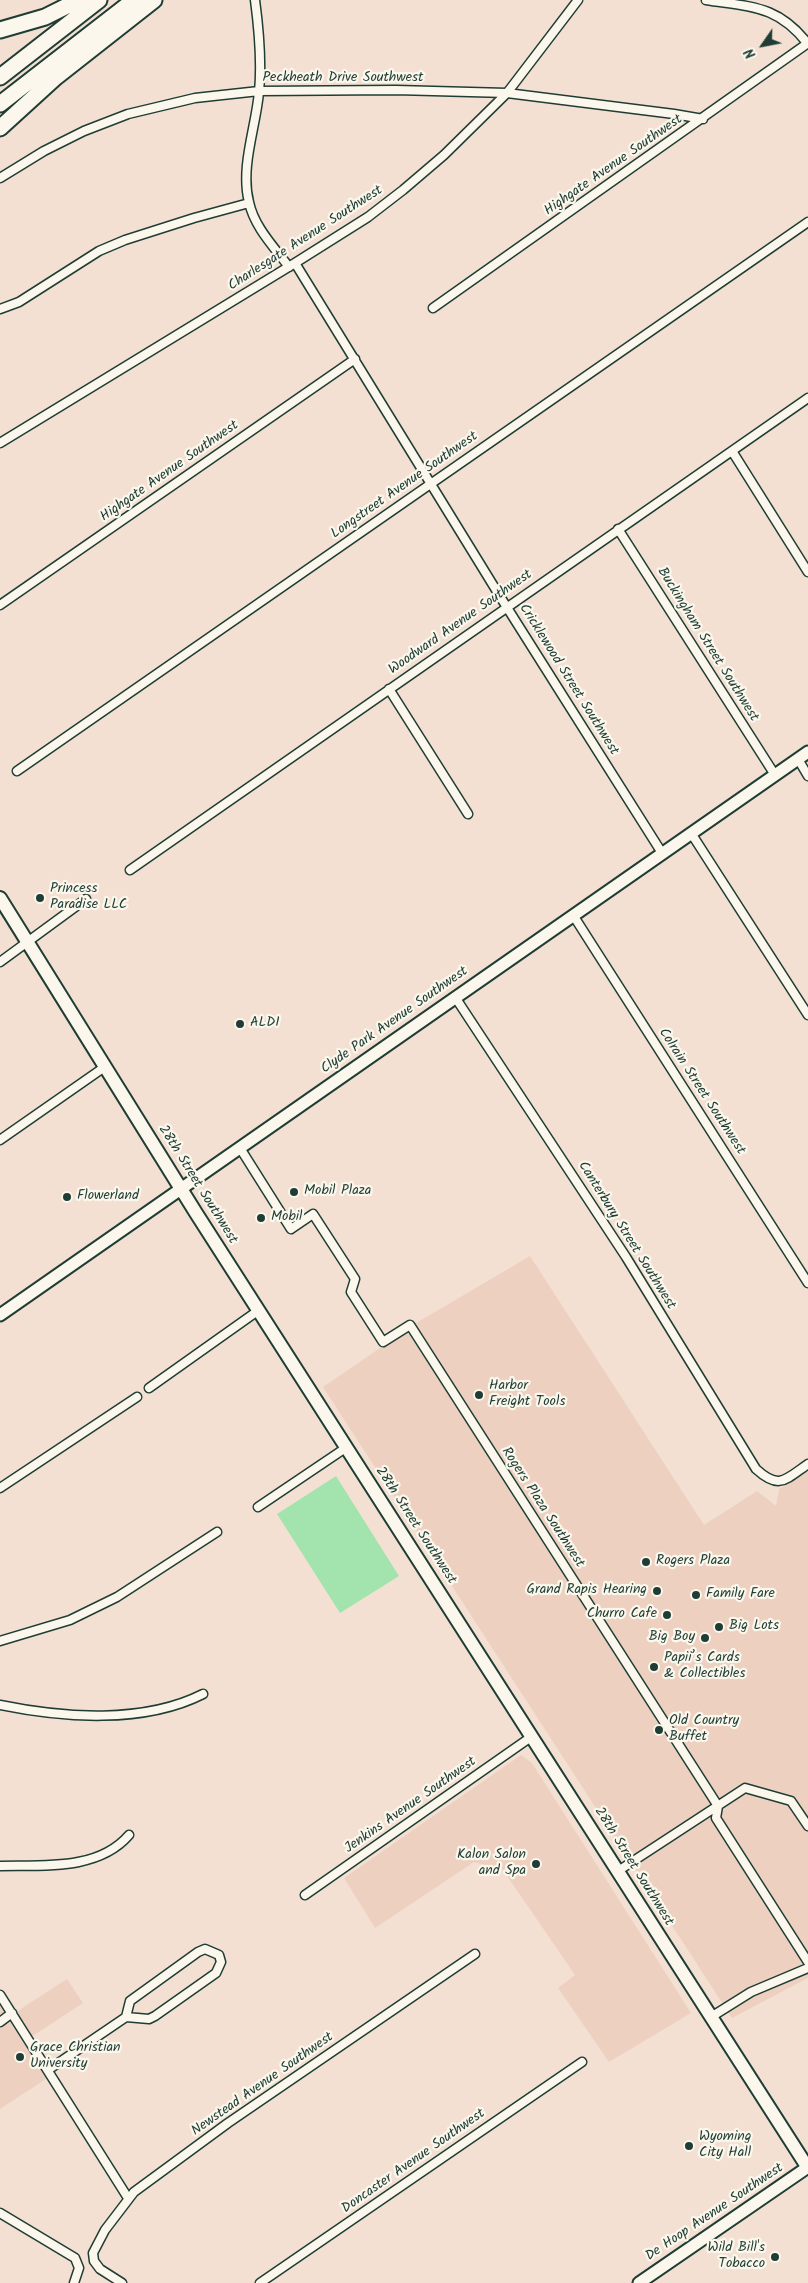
<!DOCTYPE html>
<html>
<head>
<meta charset="utf-8">
<style>
  body { margin:0 }
  #map { position:relative; width:808px; height:2283px; overflow:hidden; background:#f3e0d2; font-family:Kalam,sans-serif }
  canvas { display:block }
  .north { position:absolute; left:738px; top:20px; width:50px; height:50px; -webkit-text-stroke:4px #fbf7ec; paint-order:stroke; rotate:237deg; font-size:14px; font-weight:700; line-height:20px; text-align:center; color:#1f3d34 }
  .north::after { content:''; display:block; margin:auto; width:18px; height:22px; background:#1f3d34; clip-path:polygon(50% 0,100% 100%,50% 72%,0 100%) }
</style>
</head>
<body>
<div id="map">
<canvas width="808" height="2283"></canvas>
<div class="north">N</div>
</div>
<script>
const ctx = document.querySelector('canvas').getContext('2d');
ctx.lineJoin = 'round';
function fill(path, color) { ctx.fillStyle = color; ctx.fill(path, 'evenodd'); }
function stroke(path, color, width, dash) { ctx.strokeStyle = color; ctx.lineWidth = width; ctx.lineCap = dash ? 'butt' : 'round'; ctx.setLineDash(dash || []); ctx.stroke(path); }
function label(font, color, halo, rows, align = 'center') {
  ctx.font = font + ' Kalam,sans-serif'; ctx.lineWidth = 4.5; ctx.setLineDash([]); ctx.textBaseline = 'middle'; ctx.strokeStyle = halo; ctx.fillStyle = color; for (const [text, x, y, turn = 0] of rows) {
    ctx.save(); ctx.translate(x, y); ctx.rotate((+turn || 0) * Math.PI / 180); ctx.textAlign = isNaN(turn) ? turn : align; if (halo) ctx.strokeText(text, 0, 0); ctx.fillText(text, 0, 0); ctx.restore();
  }
}
const built = new Path2D(`
  M530,1256L704,1525L757,1491L776,1506L779,1489L808,1470V1978L732,2018L323,1387L418,1322Z
  M521,1755L532,1763L691,2013L609,2062L558,1988L575,1975L503,1870L474,1862L375,1928L344,1878Z
  M67,1979L83,2003L28,2039L52,2075L0,2109V1995L13,2014Z`);
const green = new Path2D(`
  M336,1476L399,1576L340,1613L277,1514Z`);
const street = new Path2D(`
  M255,0C259,30 262,62 259,92C256,127 240,167 249,202C254,227 275,248 289,267
  M706,0C751,7 778,5 808,44
  M0,178L44,151L84,131L128,114L195,98L259,91L396,90L507,93L674,114L703,119
  M295,263L501,598L662,853
  M433,308L808,43
  M0,309L19,302L99,251L125,240L194,218L249,203
  M0,443L295,263L368,217L403,190L444,155L507,93L578,0
  M732,451L808,572
  M618,529L775,775
  M0,605L355,359
  M389,689L468,814
  M798,759L808,776
  M17,771L808,222
  M691,833L808,1015
  M130,870L808,398
  M573,915L808,1283
  M0,962L86,899
  M455,997L626,1257L756,1469C779,1490 785,1480 808,1464
  M0,1140L106,1066
  M240,1148L291,1229L313,1214L355,1279L351,1292L383,1342L410,1325L718,1806L716,1818L808,1962
  M149,1388L259,1310
  M0,1488L137,1397
  M258,1507L347,1447
  M0,1641L70,1620L117,1597L217,1532
  M0,1705C63,1718 144,1724 203,1694
  M0,1866C42,1865 98,1871 129,1835
  M618,1871L745,1788L791,1801L808,1826
  M305,1895L531,1737
  M0,1995L128,2198
  M711,2017L751,1992L808,1968
  M0,2022L12,2013
  M48,2070L126,2017L149,2019L155,2016L216,1973L221,1962L219,1955L205,1949L198,1952L130,2001L126,2017
  M0,2213L75,2258L79,2268L74,2283
  M122,2283L100,2269L94,2261L93,2253L105,2230L134,2192L228,2123L475,1954
  M260,2283L582,2062`);
const secondary = new Path2D(`
  M0,1315L808,752
  M639,2283L808,2167`);
const primary = new Path2D(`
  M0,898L196,1213L808,2168`);
const highway = new Path2D(`
  M0,30L45,17L79,0
  M0,77L99,0
  M0,104L134,0
  M0,128L56,77L154,0`);
const markers = [
  [40,898,5,"#1f3d34"],
  [240,1024,5,"#1f3d34"],
  [294,1192,5,"#1f3d34"],
  [67,1197,5,"#1f3d34"],
  [261,1218,5,"#1f3d34"],
  [479,1395,5,"#1f3d34"],
  [646,1562,5,"#1f3d34"],
  [657,1591,5,"#1f3d34"],
  [696,1595,5,"#1f3d34"],
  [667,1615,5,"#1f3d34"],
  [719,1627,5,"#1f3d34"],
  [705,1638,5,"#1f3d34"],
  [654,1667,5,"#1f3d34"],
  [659,1730,5,"#1f3d34"],
  [536,1864,5,"#1f3d34"],
  [20,2057,5,"#1f3d34"],
  [689,2146,5,"#1f3d34"],
  [775,2257,5,"#1f3d34"]
];
const streetNames = [
  ["Peckheath Drive Southwest",343,79],
  ["Highgate Avenue Southwest",614,166,-35],
  ["Charlesgate Avenue Southwest",306,239,-33],
  ["Highgate Avenue Southwest",170,472,-35],
  ["Longstreet Avenue Southwest",405,486,-35],
  ["Woodward Avenue Southwest",461,623,-35],
  ["Buckingham Street Southwest",707,645,58],
  ["Cricklewood Street Southwest",568,680,58],
  ["Clyde Park Avenue Southwest",395,1021,-35],
  ["Colrain Street Southwest",701,1092,57],
  ["28th Street Southwest",197,1185,58],
  ["Canterbury Street Southwest",626,1236,58],
  ["Rogers Plaza Southwest",542,1508,57],
  ["28th Street Southwest",415,1526,57],
  ["Jenkins Avenue Southwest",411,1806,-35],
  ["28th Street Southwest",633,1867,58],
  ["Newstead Avenue Southwest",263,2085,-35],
  ["Doncaster Avenue Southwest",414,2162,-35],
  ["De Hoop Avenue Southwest",715,2213,-34]
];
const poiNames = [
  ["Princess",50,890],
  ["Paradise LLC",50,906],
  ["ALDI",250,1024],
  ["Mobil Plaza",304,1192],
  ["Flowerland",77,1197],
  ["Mobil",271,1218],
  ["Harbor",489,1387],
  ["Freight Tools",489,1403],
  ["Rogers Plaza",656,1562],
  ["Grand Rapis Hearing",647,1591,"right"],
  ["Family Fare",706,1595],
  ["Churro Cafe",657,1615,"right"],
  ["Big Lots",729,1627],
  ["Big Boy",695,1638,"right"],
  ["Papii’s Cards",664,1659],
  ["& Collectibles",664,1675],
  ["Old Country",669,1722],
  ["Buffet",669,1738],
  ["Kalon Salon",526,1856,"right"],
  ["and Spa",526,1872,"right"],
  ["Grace Christian",30,2049],
  ["University",30,2065],
  ["Wyoming",699,2138],
  ["City Hall",699,2154],
  ["Wild Bill's",765,2249,"right"],
  ["Tobacco",765,2265,"right"]
];
fill(built, '#edd0c0');
fill(green, '#a3e4ae');
stroke(street, '#1f3d34', 11);
stroke(secondary, '#1f3d34', 15);
stroke(primary, '#1f3d34', 16);
stroke(highway, '#1f3d34', 19);
stroke(street, '#fbf7ec', 8);
stroke(secondary, '#fbf7ec', 11);
stroke(primary, '#fbf7ec', 12);
stroke(highway, '#fbf7ec', 15);
for (const [x, y, r, color] of markers) { const dot = new Path2D(); dot.arc(x, y, r, 0, 2 * Math.PI); ctx.fillStyle = color; ctx.fill(dot); stroke(dot, '#fbf7ec', 2); }
label('14px', '#1f3d34', '#fbf7ec', streetNames);
label('14px', '#1f3d34', '#fbf7ec', poiNames, 'left');
</script>
</body>
</html>
